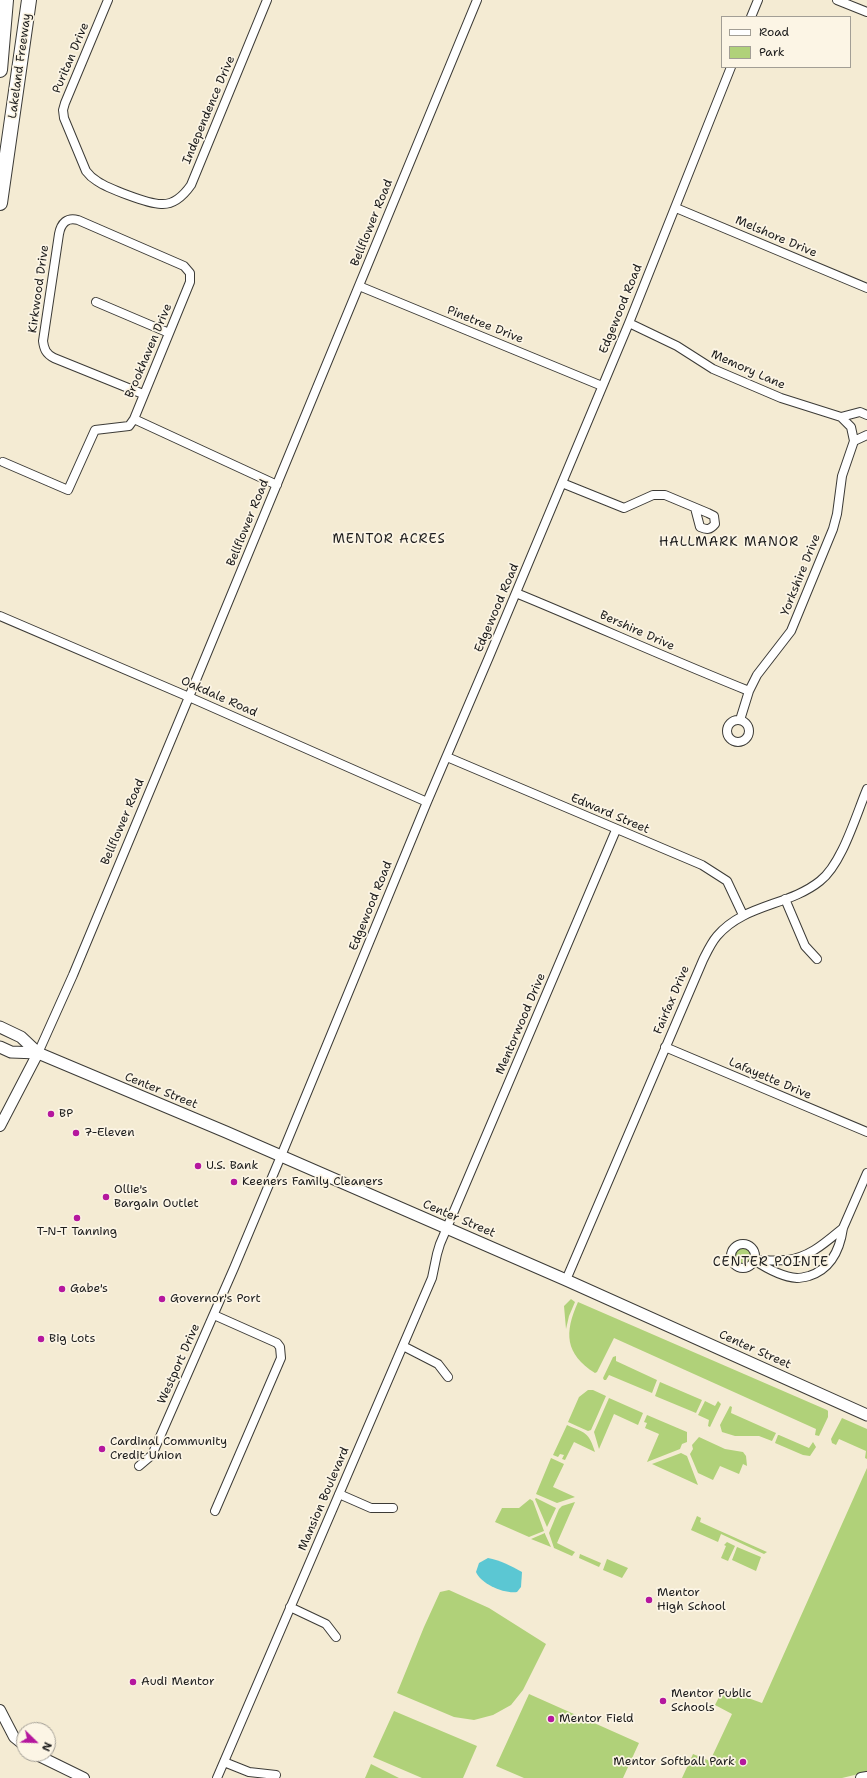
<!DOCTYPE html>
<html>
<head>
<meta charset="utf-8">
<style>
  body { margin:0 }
  #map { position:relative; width:867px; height:1778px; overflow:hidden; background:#f4ebd3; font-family:"Shantell Sans",sans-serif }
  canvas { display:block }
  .legend { position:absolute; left:721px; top:16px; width:130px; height:52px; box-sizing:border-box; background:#fcf5e5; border:1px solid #a29e95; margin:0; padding:5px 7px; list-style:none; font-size:12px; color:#1c1c1c }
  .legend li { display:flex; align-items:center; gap:8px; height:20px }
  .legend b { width:20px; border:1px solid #a29e95 }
  .north { position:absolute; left:16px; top:1722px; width:40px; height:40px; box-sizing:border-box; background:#fcf5e5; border:1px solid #a29e95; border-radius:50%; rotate:113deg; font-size:11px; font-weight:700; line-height:16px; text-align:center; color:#1c1c1c }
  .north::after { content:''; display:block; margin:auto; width:14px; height:18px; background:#b5179e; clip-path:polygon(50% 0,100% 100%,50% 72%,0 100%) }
</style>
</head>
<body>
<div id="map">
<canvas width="867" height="1778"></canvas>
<ul class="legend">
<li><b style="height:5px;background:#fff"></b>Road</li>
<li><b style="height:11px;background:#b0d179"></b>Park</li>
</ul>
<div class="north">N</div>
</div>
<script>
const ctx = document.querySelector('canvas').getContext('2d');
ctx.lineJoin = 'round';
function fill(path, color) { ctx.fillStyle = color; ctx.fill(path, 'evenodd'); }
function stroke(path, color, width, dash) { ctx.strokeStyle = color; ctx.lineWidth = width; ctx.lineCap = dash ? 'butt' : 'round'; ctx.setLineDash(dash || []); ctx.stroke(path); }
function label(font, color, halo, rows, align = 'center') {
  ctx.font = font + ' "Shantell Sans",sans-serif'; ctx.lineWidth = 3.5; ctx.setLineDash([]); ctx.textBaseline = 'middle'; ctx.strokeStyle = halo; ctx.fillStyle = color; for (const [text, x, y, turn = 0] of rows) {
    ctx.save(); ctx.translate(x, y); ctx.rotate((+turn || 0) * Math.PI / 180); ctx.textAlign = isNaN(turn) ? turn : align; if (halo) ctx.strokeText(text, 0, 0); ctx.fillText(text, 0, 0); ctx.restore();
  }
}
const green = new Path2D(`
  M733 1256a10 10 0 1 1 20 0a10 10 0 1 1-20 0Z
  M571,1299L575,1302L569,1316L566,1329L564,1306Z
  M578,1302L827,1410L828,1411V1417L819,1436L815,1435L816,1429L614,1338L597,1372L595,1373C565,1354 564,1333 578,1302Z
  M616,1356V1361L657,1380L652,1393L609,1375L606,1380H604L603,1378L613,1357Z
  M660,1382L702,1400L696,1413L655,1396Z
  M588,1390H593L606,1396L591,1430L588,1431L568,1422L579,1397Z
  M609,1398L643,1413L638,1425L614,1414L599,1449L594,1432Z
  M705,1401L715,1406L718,1401L721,1404L710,1427L708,1426L709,1420L698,1415Z
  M730,1406L732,1407L731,1413L776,1433L772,1441L759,1436H735L722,1432L720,1425Z
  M647,1415L687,1432V1442L682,1444L680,1449L647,1462L659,1434L645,1428L647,1423L644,1422Z
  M842,1418L867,1429V1459L865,1458L866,1451L839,1439L836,1445L832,1443L831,1439Z
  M567,1425C585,1433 589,1432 595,1452L574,1442L565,1460L562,1459L564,1455L560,1454L558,1457L553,1455Z
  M778,1435H779L809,1448L813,1442L816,1447L810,1456L803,1455L775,1443Z
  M699,1437L725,1449L743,1452L746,1456L747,1466L743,1464L739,1474L720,1466L713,1480L698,1473L690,1454L693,1449L692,1445Z
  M681,1453L687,1456L698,1485L652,1464Z
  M551,1458L564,1464L553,1487L575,1497L557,1503L536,1494Z
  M867,1468V1772L842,1778H682L693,1754L710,1761L732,1714L715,1705L723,1689L762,1703Z
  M536,1498L556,1508L547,1527L535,1499Z
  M530,1499L533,1501L544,1531L529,1537L495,1522L502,1508H519Z
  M575,1502L557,1543L575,1552L572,1556L554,1548L549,1533L559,1509L562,1506Z
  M697,1516L701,1518L700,1522L767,1552L764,1554L721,1534L718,1542L691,1530Z
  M545,1533V1534L551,1547L531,1539Z
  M727,1542L735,1546L728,1561L721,1558L726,1546L724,1545Z
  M737,1547L761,1557L756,1571L732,1560Z
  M580,1554L601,1563L599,1567L579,1558Z
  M607,1559L628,1568L622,1578L603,1570Z
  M449,1590L489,1608L546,1644L523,1690L511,1705L493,1715L474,1720L454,1717L397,1693L424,1627L440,1592Z
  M529,1694L639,1743L623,1778H524L496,1766Z
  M394,1711L477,1746L463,1778H422L373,1757Z
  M371,1764L399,1778H365Z`);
const water = new Path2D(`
  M488,1558C500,1560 511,1566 522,1572L521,1587L517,1592C504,1594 481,1584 476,1572L479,1563Z`);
const minor = new Path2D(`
  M108,0L65,103L63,110L64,118L86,171C89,175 92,178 97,181C107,188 148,204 161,204C174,205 184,195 191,185L267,0
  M837,0L867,12
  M751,17L758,0
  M676,208L867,288
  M359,286L602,386
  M96,302L169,333
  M629,323L677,346L713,369L781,398L841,417L851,427L854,441L842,476L837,514L833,529L791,631L757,675L749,691L740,720
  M143,394L54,358C46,354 44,349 43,341L59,234C61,223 67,217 78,220L184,266L190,273V282L134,419L277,485
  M841,417L860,412L867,415
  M854,441L867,435
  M3,462L68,490L95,430L129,426L134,419
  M562,483L624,508L653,495H665L708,513L714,516L715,524C710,530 707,530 700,527L695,508
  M516,593C594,625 671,660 749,691
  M0,616L189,697L427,802
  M727 731a11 11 0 1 1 22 0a11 11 0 1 1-22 0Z
  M447,757L702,865L727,881L743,915
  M785,899L805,946L817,959
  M665,1047L867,1132
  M38,1053L73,975L189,697L477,0
  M731 1256a12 12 0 1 1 24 0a12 12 0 1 1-24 0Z
  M754,1260C766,1268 783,1277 797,1278C801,1278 805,1277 809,1276C831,1269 840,1249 843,1228L867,1173
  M754,1260C765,1260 776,1261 786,1260C809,1258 826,1242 843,1228
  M566,1280L703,960C707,952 711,943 717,936C744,904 789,906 820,881C842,864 856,815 867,789
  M214,1315L277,1343L280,1347L281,1358L215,1511
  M403,1346L438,1364L448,1377
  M139,1466L152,1455L234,1268L281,1156L427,802L489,657L629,323L731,67
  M339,1494L371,1508H393
  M290,1607L326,1624L336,1637
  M224,1762L249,1772L276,1775
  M217,1778L432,1278L437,1254L440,1244L616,830`);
const tertiary = new Path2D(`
  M0,1126L38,1053
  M0,1710L14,1737L24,1745
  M35,1754L84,1778
  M861,1778L867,1777`);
const secondary = new Path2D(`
  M0,1027L21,1037L38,1053
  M0,1047L11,1052L38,1053L226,1132L566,1280L867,1415`);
const motorway = new Path2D(`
  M0,70L6,0
  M0,203L29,0`);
const markers = [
  [51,1114,4,"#b5179e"],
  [76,1133,4,"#b5179e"],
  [198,1166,4,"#b5179e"],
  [234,1182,4,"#b5179e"],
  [106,1197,4,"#b5179e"],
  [77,1218,4,"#b5179e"],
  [62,1289,4,"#b5179e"],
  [162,1299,4,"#b5179e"],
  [41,1339,4,"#b5179e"],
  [102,1449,4,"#b5179e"],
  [649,1600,4,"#b5179e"],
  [133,1682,4,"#b5179e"],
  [663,1701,4,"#b5179e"],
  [551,1719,4,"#b5179e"],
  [743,1762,4,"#b5179e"]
];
const streetNames = [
  ["Puritan Drive",71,58,-67],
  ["Lakeland Freeway",20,66,-82],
  ["Independence Drive",209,110,-67],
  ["Bellflower Road",372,223,-68],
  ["Melshore Drive",776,237,23],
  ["Kirkwood Drive",39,289,-82],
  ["Edgewood Road",621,309,-68],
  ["Pinetree Drive",485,325,22],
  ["Brookhaven Drive",149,351,-67],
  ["Memory Lane",748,370,24],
  ["Bellflower Road",248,523,-68],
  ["Yorkshire Drive",801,575,-68],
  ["Edgewood Road",497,608,-67],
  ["Bershire Drive",637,631,24],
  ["Oakdale Road",219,697,24],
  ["Edward Street",610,814,23],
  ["Bellflower Road",123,822,-67],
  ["Edgewood Road",371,906,-68],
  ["Fairfax Drive",672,1000,-67],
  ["Mentorwood Drive",521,1024,-67],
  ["Lafayette Drive",770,1079,23],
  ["Center Street",161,1091,22],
  ["Center Street",459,1219,23],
  ["Center Street",755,1350,24],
  ["Westport Drive",179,1364,-66],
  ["Mansion Boulevard",324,1499,-67]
];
const poiNames = [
  ["BP",59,1114],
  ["7-Eleven",84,1133],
  ["U.S. Bank",206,1166],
  ["Keeners Family Cleaners",242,1182],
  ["Ollie's",114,1190],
  ["Bargain Outlet",114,1204],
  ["T-N-T Tanning",77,1232,"center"],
  ["Gabe's",70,1289],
  ["Governor's Port",170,1299],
  ["Big Lots",49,1339],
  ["Cardinal Community",110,1442],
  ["Credit Union",110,1456],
  ["Mentor",657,1593],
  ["High School",657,1607],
  ["Audi Mentor",141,1682],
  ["Mentor Public",671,1694],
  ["Schools",671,1708],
  ["Mentor Field",559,1719],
  ["Mentor Softball Park",735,1762,"right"]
];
const neighbourhoodNames = [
  ["MENTOR ACRES",389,540],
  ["HALLMARK MANOR",729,543],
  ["CENTER POINTE",771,1263]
];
fill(green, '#b0d179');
fill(water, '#5bc7d3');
stroke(minor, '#3c3b37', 10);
stroke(tertiary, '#3c3b37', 12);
stroke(secondary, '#3c3b37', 13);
stroke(motorway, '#3c3b37', 16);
stroke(minor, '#fff', 8);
stroke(tertiary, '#fff', 10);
stroke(secondary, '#fff', 11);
stroke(motorway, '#fff', 14);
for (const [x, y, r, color] of markers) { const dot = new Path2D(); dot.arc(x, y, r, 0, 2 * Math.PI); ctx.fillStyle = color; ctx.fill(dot); stroke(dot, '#fcf5e5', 1.5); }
label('12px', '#1c1c1c', '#fcf5e5', streetNames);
label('12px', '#1c1c1c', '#fcf5e5', poiNames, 'left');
ctx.letterSpacing = '1px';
label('13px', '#1c1c1c', '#fcf5e5', neighbourhoodNames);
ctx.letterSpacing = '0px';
</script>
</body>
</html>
